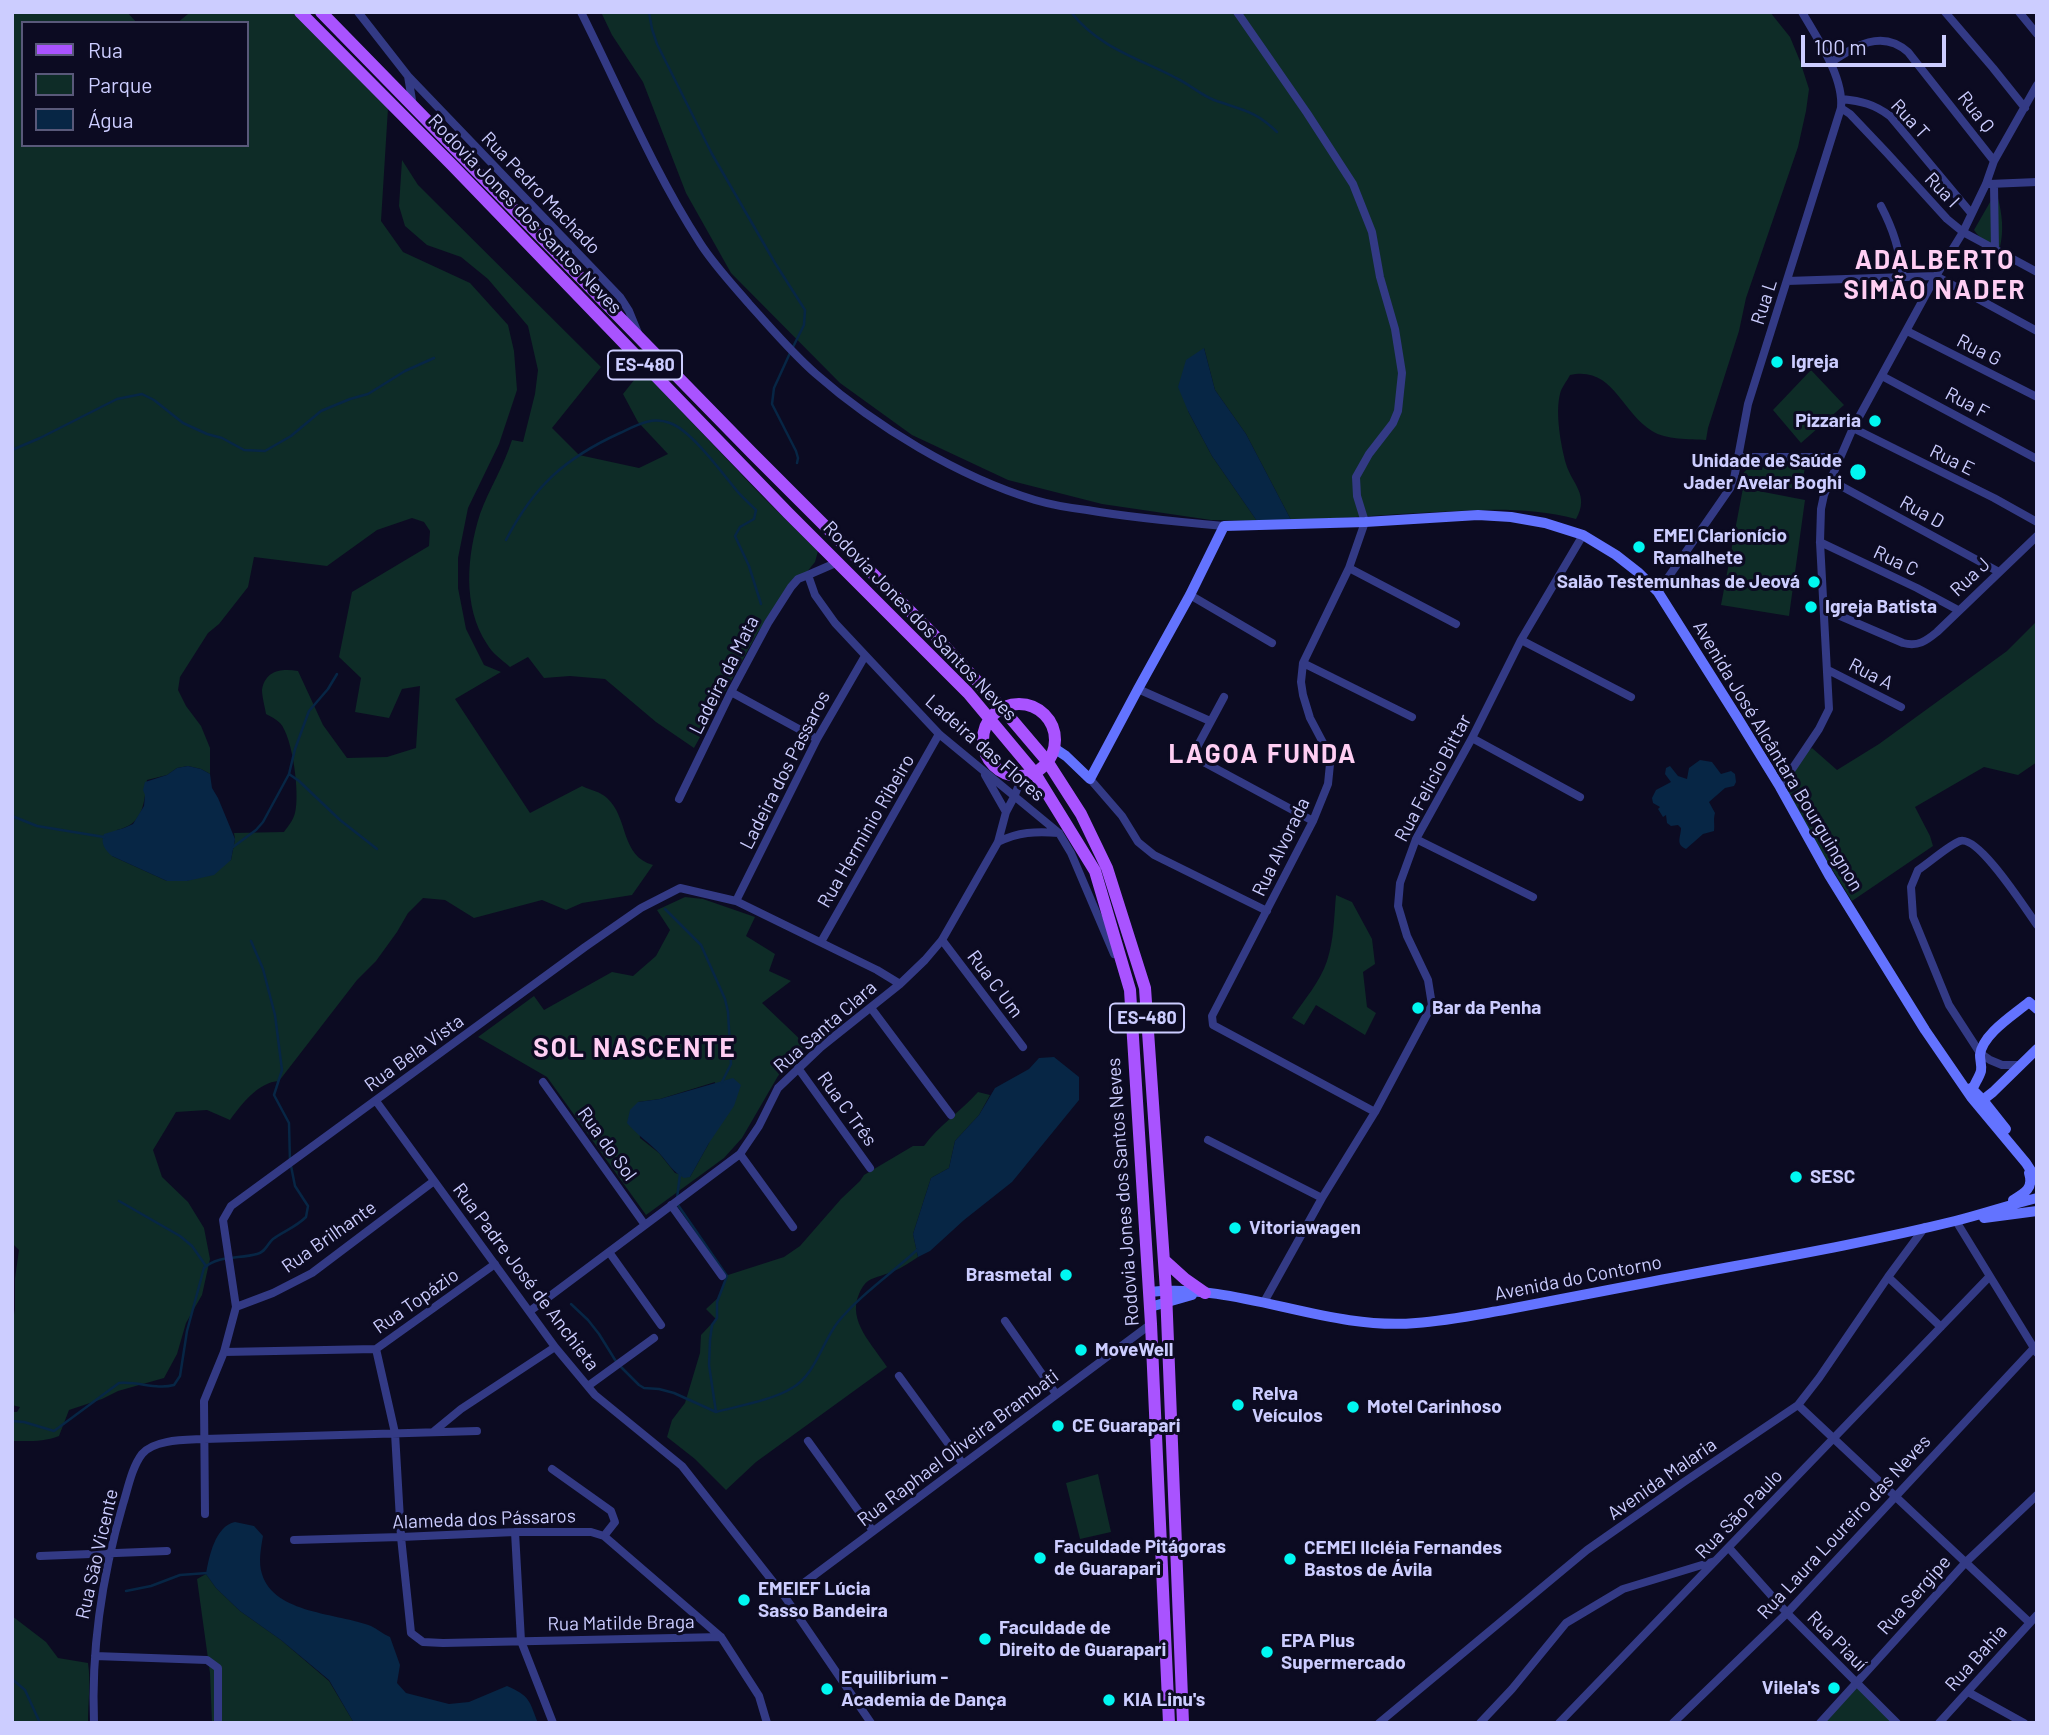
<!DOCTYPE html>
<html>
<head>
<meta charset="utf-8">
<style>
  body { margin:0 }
  #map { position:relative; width:2049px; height:1735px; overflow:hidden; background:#0c0b22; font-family:Barlow,sans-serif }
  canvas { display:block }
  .frame { position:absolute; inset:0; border:14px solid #cccdff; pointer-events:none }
  .legend { position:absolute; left:21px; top:21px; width:228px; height:126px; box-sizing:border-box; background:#0c0b22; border:2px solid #59597a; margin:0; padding:9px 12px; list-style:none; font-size:21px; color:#cccdff }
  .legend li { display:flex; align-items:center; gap:14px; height:35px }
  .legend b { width:35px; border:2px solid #59597a }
  .scale { position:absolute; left:1801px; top:35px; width:145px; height:32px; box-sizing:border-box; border:4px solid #cccdff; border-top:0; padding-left:9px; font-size:21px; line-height:24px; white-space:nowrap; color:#cccdff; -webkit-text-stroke:5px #0c0b22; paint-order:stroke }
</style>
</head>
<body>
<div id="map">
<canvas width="2049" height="1735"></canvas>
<div class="frame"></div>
<ul class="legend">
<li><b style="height:9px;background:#a953ff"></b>Rua</li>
<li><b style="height:19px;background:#0e2c27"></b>Parque</li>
<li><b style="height:19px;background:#072645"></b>Água</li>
</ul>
<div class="scale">100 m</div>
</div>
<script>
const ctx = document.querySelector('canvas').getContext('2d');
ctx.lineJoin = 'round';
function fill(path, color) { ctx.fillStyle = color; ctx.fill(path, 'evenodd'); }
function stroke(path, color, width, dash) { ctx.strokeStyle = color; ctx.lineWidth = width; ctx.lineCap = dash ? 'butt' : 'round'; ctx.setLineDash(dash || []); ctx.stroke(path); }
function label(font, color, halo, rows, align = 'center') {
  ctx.font = font + ' Barlow,sans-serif'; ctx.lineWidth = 6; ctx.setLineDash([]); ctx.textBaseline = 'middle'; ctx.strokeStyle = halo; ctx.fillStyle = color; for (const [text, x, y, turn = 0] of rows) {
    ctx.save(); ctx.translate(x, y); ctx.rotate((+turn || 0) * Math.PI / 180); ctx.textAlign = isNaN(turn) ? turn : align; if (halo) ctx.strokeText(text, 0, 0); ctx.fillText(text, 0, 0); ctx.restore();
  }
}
const green = new Path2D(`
  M12,12H127L137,23H23V145H247V23H177L188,14L186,12H293L388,108L381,221L403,252L470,283L508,325L514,351L517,390L499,444L468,508L458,558V588L466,629L484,665L501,672L455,699L530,813L582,786C590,790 601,792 607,798C629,818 620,856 653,865L632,895L582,903L566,910L542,900L474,918L445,900L423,898L408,913L397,932L376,961L357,980L279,1081C258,1082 241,1105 230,1120L207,1110L176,1112L153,1150L162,1177L188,1202L204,1228L210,1259L202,1295L186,1323L177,1354L164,1378L118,1391L102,1399L69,1410L59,1436C44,1442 29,1441 12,1441V1412H17L20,1407L12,1405V1326L15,1309V1278L19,1250L12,1243ZM412,518L424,522L430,531L429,546L352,592L339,657L361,678L355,712L389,718L402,689L420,686L416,748L387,757L347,758L323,725L298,671C282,668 265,670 262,690C262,697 265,707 266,714C270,716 276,719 280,723C293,737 300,795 295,813C293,821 288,826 284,832L234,833L235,839L231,860L187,881H167L112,856L117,830C144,824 144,803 147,780L167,775L177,768L188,766L201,769L210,774V748L201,726L186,706L178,690L180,677L208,633L219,624L248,587L254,557L327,566L377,530Z
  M601,12H1770L1790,37L1800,61L1809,89L1806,111L1798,147L1746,298L1739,331L1708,428L1706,440C1689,439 1666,440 1652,431C1620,411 1613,366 1570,375C1567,381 1561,388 1560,394C1555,413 1561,446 1566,464C1572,484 1590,495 1576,519C1531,507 1484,509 1437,512C1388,514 1340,519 1291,520L1246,434L1215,390L1204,348L1188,411L1212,456L1257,521L1211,520L1102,504L1008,480L912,435L840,383L731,273L686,193L643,82L612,35Z
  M402,160L418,185L601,367L552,428L579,455L639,468L668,454L638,422L623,394L642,370L762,496L818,551L815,562L758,632L694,748L656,722L605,679L570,676L544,678L528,657L510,667C502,660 492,653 487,644C462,606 467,555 480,514C489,489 504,466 512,440L523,442L535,394L538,370L528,326L488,279L461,257L427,245L405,226L399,206Z
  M1993,197L1998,198C2002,214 2004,230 2000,247C1991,246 1979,238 1974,230Z
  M1811,370L1844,405L1801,443L1773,410Z
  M1764,461L1805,467L1801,490L1739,478L1747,469L1762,470Z
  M1743,488L1805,500L1789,616L1721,605Z
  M2037,621V762L2018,775L1984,767L1915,807L1930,836L1933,846L1852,901L1785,794L1803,754L1812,748L1837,770L1879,744L2007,651Z
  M1336,895L1352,902L1372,939L1375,964L1363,972L1367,1007L1376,1013L1365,1035L1316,1005L1304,1025L1292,1018C1304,1000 1320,982 1327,961C1334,940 1334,917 1336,895Z
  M685,897L703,899L755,917L746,936L775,954L769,971L791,981L762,1003L806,1045L778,1076L742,1138L724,1158L646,1215L547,1077L478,1037L534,996L544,1010L612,972L633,976L656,956L670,930L657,910ZM715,1082L709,1143L690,1177L675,1173L659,1153L640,1138L638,1102L660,1099Z
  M978,1092L990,1095L979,1115L955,1141L949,1168L931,1178L913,1234L918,1257C910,1262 902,1268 894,1271C886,1275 876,1276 868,1281C864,1284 861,1289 859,1294C847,1321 873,1345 887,1367L756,1462L726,1490L695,1459L667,1437L672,1420L685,1403L700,1353L701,1335L716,1319L706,1309L719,1297L728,1275L784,1257L800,1246L841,1199L860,1181L864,1175L913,1146H924C938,1126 961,1111 978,1092Z
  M1098,1474L1111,1532L1080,1539L1066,1483Z
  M206,1574L216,1588L240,1611L281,1640L329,1681L354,1723H212L210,1673L197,1579Z
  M12,1616L46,1642L58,1658L88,1663C91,1683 88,1702 88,1723H12Z
  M1856,1686L1894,1723H1829L1826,1720Z`);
const water = new Path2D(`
  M1204,348L1215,390L1246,434L1291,520L1257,521L1212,456L1188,411L1178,387L1186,360Z
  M1700,760L1712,762L1721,774L1731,771L1735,774L1736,782L1734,786L1725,788L1709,802L1715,813C1713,820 1715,824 1714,831L1703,834L1686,849C1675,844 1681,837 1681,828L1678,825L1671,826L1667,823L1666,815L1663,817L1658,809L1660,807L1653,803L1652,798L1656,790L1671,782L1665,774L1666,768L1670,766L1678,776L1687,779L1689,768Z
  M188,766L201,769L210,774L212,788L218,798L235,839L231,860L214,875L187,881H167L112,856C105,850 100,843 104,834L124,828L133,824L144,806L145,795L143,790L145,782L167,775L177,768Z
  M1054,1057L1079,1077V1100L1012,1182L964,1220L930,1251L918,1257L913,1234L931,1178L949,1168L955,1141L979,1115L995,1088L1029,1069L1039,1058Z
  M733,1078L741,1085L734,1106L709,1143L690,1177L684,1178C673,1172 668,1163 660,1154C650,1143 637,1135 627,1123L630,1110L638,1102L660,1099Z
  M235,1522L254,1526L263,1536C261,1548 258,1562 262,1574C274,1614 338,1613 371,1626C377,1629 383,1634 390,1637L400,1665L397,1683L406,1693L449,1704L469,1702L507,1686C530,1696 529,1700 538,1723H354L329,1680L281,1640L240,1611L216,1588L206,1574C209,1557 215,1526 235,1522Z`);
const stream = new Path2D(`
  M649,12L652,29L657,44L712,154L775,263L805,310L804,325L793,347
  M1071,12C1099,48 1138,58 1176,78C1189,84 1201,95 1214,100C1241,110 1255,110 1277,132
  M790,353L774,388L772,404L796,451L798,458L797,463
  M12,450L40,438L117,399L142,394L154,400L183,423L207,434L222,438L244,450L265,451L291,436L321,411L350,399L368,394L405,371L434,358
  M506,540C534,486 565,458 620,433C637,425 652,416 670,423C691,430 723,474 737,491C743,498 750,504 756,510L754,519L740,527L735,536L749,566L761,604
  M289,774L299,781L340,820L377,849
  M12,816L37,826L104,837
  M233,847L256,830L263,822L289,774L295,749L309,711L328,689L337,674
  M665,909L701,945L725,999L728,1012L731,1064L722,1082
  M677,1199L680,1174
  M119,1201L180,1236L192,1246L206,1266
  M678,1205L727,1276L717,1302V1318L712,1325L710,1340L709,1365L716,1412
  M571,1304L588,1320L599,1334L617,1363L639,1385L644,1388L659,1389L674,1393L716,1412C738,1406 773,1400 792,1388C816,1374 822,1342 838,1322C860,1295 891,1274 917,1250
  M12,1421L24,1422L54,1431L119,1383C138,1381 156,1390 174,1385L180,1376L187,1331L204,1268C218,1255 240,1259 257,1254C266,1252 267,1244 273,1239C284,1231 296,1227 306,1217L308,1206L295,1186L290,1161L289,1123L274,1095L282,1070L275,1015L263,969L251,941
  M126,1591L151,1586L180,1575L207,1573
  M12,1679L25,1690L40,1723`);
const street = new Path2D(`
  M358,12L408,76L413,106
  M581,12C620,90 653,170 700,243C714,265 733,285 750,305C771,328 792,353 816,374C875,426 959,477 1035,500C1052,505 1070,508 1087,510C1133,518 1178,522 1224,526
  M1237,12L1307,113L1353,184L1372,232L1380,277L1395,329L1402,373L1398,411L1393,423L1369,454L1356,477L1357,496L1365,522L1349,568L1303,663L1301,682L1303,695L1310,718L1329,754L1330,764L1328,784L1313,821L1212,1016L1213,1025L1375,1112
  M1945,12L1993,68L2025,108
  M2019,12L2037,34
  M1830,63C1854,47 1881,28 1908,52L1994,161
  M408,76L620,297L629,311L638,333
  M1842,99C1861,101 1874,104 1890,116L1971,213
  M1841,108L1850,114L1887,153L1947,219L1963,232L2037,272
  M1989,184L2037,182
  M1994,184L1995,250
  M1881,206C1894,231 1899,249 1903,277
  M1787,281L1936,276L2037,331
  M1907,331L2037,397
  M1882,376L2037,459
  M1853,428L1994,498L2037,522
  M1739,457H1840
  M1830,480L1999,572
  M1820,542L1917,588L1958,610
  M838,562L808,575L815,595L835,623L939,734L1059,833L1071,853L1114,954
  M1349,568L1456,624
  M1658,592L1733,484L1748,404L1841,108C1844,77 1817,38 1802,12
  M1190,595L1272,643
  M1824,609L1903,643C1918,647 1926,641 1937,632L2037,536
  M1521,640L1631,697
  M1303,663L1412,717
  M1828,670L1901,707
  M1138,689L1210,721
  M731,692L817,739
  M1224,697L1196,749L1198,759L1313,821
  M1472,738L1580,797
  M985,775L1006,812
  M1090,779L1122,816L1138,842L1154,855L1267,911
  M1780,787L1819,729L1829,709L1820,542L1821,509L1824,495L1853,428L1936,276L1963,232L1986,184L1994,161L2037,85
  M679,799L731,692L768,623L791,587L798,579L808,575
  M1416,839L1533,897
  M998,842C1018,832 1036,831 1059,833
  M736,901L817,739L865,656
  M942,940L1023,1047
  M821,942L939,734
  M871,1008L951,1115
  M2021,1065H2002L1990,1060L1980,1053L1949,1005L1913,917L1911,887L1918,870C1929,863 1949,845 1960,841C1979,835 2026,910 2037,925
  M798,1068L870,1168
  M543,1082L645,1225
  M376,1101L555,1347L595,1395L682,1466L785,1597L871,1723
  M1208,1140L1322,1198
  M740,1154L793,1227
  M671,1205L722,1276
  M1956,1221L2037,1353
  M609,1252L661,1325
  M1888,1277L1941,1327
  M1264,1302L1322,1198L1375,1112L1432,1005L1428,980L1407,936L1398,906L1400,883L1416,839L1472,738L1521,640L1583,535
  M236,1307L273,1293L312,1273L434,1181
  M530,1311L740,1154L759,1126L778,1088L821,1047L900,984L925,960L942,940L998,842L1006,812L1014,797L1023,775
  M1005,1321L1056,1394
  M376,1349L395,1433L401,1537L411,1633L423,1642L443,1643L721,1637
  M224,1352L376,1349L495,1264
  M899,1376L963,1464
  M588,1386L654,1338
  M1798,1405L2029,1622
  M433,1432L461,1409L555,1347
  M808,1441L873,1531
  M552,1469L611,1511L615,1522L604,1536
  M205,1514L204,1401L224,1352L236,1307L223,1220L231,1206L585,947L641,908L680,888L736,901L877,970L900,984
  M515,1532L521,1641L553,1723
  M294,1540L401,1537L515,1532H591L604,1536L721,1637L759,1696L767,1723
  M1729,1548L1787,1613L1897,1723
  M40,1556L167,1551
  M785,1597L1151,1324
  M95,1656L207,1660L218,1668V1723
  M1968,1692L2024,1723
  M94,1723C91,1648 102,1576 123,1504C128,1488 132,1467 142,1454C154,1439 187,1440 204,1439L477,1431
  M1379,1723L1587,1550L1684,1482L1798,1405L1819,1378L1888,1277L1925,1227
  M1480,1723L1512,1689L1566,1623L1623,1589L1715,1561
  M1559,1723L1989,1277
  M1673,1723L1787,1613L2034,1348
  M1820,1723L1966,1562L2037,1495
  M1939,1723L2037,1615`);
const secondary = new Path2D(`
  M1054,748L1066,756L1090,779L1138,689L1190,595L1224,526L1365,522L1478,515L1511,517L1545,523L1583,535L1616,555L1639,573L1658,592L1737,717L1780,787L1829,875L1925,1030L1971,1097L2026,1163L2037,1180
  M1971,1088L1983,1100L2006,1129
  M1971,1097C1971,1087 1978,1081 1981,1071C1982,1065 1980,1061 1980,1055C1982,1034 2015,1014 2029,1002L2037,1009
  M1979,1103L1993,1092L2037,1049
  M2013,1200C2025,1193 2034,1188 2029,1173
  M1984,1218L2037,1211
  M1149,1292C1239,1282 1325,1331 1416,1323C1445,1321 1475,1315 1504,1310C1551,1301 1598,1292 1645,1283C1748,1263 1853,1246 1955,1221C1983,1214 2009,1205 2037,1198
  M1150,1307L1192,1295`);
const primary = new Path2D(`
  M300,12L452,165L788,513L968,693L1034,772L1095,871L1130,990L1151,1324L1169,1723
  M321,12L752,453L939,640L1002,708L1047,761L1081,814L1107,868L1145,988L1166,1291L1183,1723
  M983 740a36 36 0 1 1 72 0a36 36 0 1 1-72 0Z
  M1164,1260L1185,1279L1205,1293`);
const markers = [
  [1777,362,7,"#00f7f1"],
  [1875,421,7,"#00f7f1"],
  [1858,472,9,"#00f7f1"],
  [1639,547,7,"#00f7f1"],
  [1814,582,7,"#00f7f1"],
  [1811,607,7,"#00f7f1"],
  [1418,1008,7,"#00f7f1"],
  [1796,1177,7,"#00f7f1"],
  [1235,1228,7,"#00f7f1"],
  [1066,1275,7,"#00f7f1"],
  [1081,1350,7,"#00f7f1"],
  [1238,1405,7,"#00f7f1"],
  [1353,1407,7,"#00f7f1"],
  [1058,1426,7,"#00f7f1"],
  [1040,1558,7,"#00f7f1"],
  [1290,1559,7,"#00f7f1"],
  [744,1600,7,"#00f7f1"],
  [985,1639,7,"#00f7f1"],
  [1267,1652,7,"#00f7f1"],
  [1834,1688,7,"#00f7f1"],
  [827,1689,7,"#00f7f1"],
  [1109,1700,7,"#00f7f1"]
];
const shields = [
  [645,365,74],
  [1147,1018,74]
];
const shieldNames = [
  ["ES-480",645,365],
  ["ES-480",1147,1018]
];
const streetNames = [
  ["Rua Q",1976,112,52],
  ["Rua T",1910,119,47],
  ["Rua I",1942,190,46],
  ["Rua Pedro Machado",541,193,46],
  ["Rodovia Jones dos Santos Neves",525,214,46],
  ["Rua L",1764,302,-72],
  ["Rua G",1979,350,27],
  ["Rua F",1967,403,28],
  ["Rua E",1952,460,26],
  ["Rua D",1922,512,29],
  ["Rua C",1896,561,25],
  ["Rua J",1970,577,-43],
  ["Rodovia Jones dos Santos Neves",920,621,46],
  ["Rua A",1871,674,27],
  ["Ladeira da Mata",724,675,-63],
  ["Ladeira das Flores",985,748,41],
  ["Avenida José Alcântara Bourguingnon",1778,756,59],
  ["Ladeira dos Passaros",785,770,-63],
  ["Rua Felicio Bittar",1433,778,-62],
  ["Rua Herminio Ribeiro",866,831,-60],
  ["Rua Alvorada",1281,847,-64],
  ["Rua C Um",995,984,53],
  ["Rua Santa Clara",825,1027,-41],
  ["Rua Bela Vista",414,1053,-36],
  ["Rua C Três",847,1109,54],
  ["Rua do Sol",607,1144,54],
  ["Rodovia Jones dos Santos Neves",1123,1192,-94],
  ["Rua Brilhante",329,1237,-35],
  ["Rua Padre José de Anchieta",526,1277,53],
  ["Avenida do Contorno",1578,1278,-11],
  ["Rua Topázio",416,1301,-35],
  ["Rua Raphael Oliveira Brambati",958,1448,-37],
  ["Avenida Malaria",1662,1479,-35],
  ["Rua São Paulo",1739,1514,-46],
  ["Alameda dos Pássaros",484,1519,-2],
  ["Rua Laura Loureiro das Neves",1844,1527,-47],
  ["Rua São Vicente",97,1554,-77],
  ["Rua Sergipe",1914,1595,-48],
  ["Rua Matilde Braga",621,1623,-1],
  ["Rua Piauí",1837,1641,45],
  ["Rua Bahia",1976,1658,-48]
];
const poiNames = [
  ["Igreja",1791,362],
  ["Pizzaria",1861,421,"right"],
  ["Unidade de Saúde",1842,461,"right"],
  ["Jader Avelar Boghi",1842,483,"right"],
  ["EMEI Clarionício",1653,536],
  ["Ramalhete",1653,558],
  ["Salão Testemunhas de Jeová",1800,582,"right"],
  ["Igreja Batista",1825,607],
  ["Bar da Penha",1432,1008],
  ["SESC",1810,1177],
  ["Vitoriawagen",1249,1228],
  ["Brasmetal",1052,1275,"right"],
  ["MoveWell",1095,1350],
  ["Relva",1252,1394],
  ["Veículos",1252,1416],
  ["Motel Carinhoso",1367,1407],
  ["CE Guarapari",1072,1426],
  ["Faculdade Pitágoras",1054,1547],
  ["de Guarapari",1054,1569],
  ["CEMEI Ilcléia Fernandes",1304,1548],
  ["Bastos de Ávila",1304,1570],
  ["EMEIEF Lúcia",758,1589],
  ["Sasso Bandeira",758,1611],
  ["Faculdade de",999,1628],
  ["Direito de Guarapari",999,1650],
  ["EPA Plus",1281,1641],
  ["Supermercado",1281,1663],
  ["Equilibrium -",841,1678],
  ["Academia de Dança",841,1700],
  ["Vilela's",1820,1688,"right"],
  ["KIA Linu's",1123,1700]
];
const districtNames = [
  ["ADALBERTO",1935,260],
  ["SIMÃO NADER",1935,290],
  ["LAGOA FUNDA",1263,754],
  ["SOL NASCENTE",635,1048]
];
fill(green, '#0e2c27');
fill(water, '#072645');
stroke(stream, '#072645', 2.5);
stroke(street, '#333a85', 8);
stroke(secondary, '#6373ff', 10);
stroke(primary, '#a953ff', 12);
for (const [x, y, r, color] of markers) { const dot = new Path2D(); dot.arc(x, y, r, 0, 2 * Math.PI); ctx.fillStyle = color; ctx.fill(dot); stroke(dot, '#0c0b22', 2.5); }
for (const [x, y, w] of shields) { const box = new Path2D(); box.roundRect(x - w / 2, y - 14.5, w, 29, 5); ctx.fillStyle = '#0c0b22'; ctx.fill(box); stroke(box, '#cccdff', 2); }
label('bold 18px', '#cccdff', null, shieldNames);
label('19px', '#cccdff', '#0c0b22', streetNames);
label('bold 19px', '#cccdff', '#0c0b22', poiNames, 'left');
ctx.letterSpacing = '2px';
label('bold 26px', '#ffcef3', '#0c0b22', districtNames);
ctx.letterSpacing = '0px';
</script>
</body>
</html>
